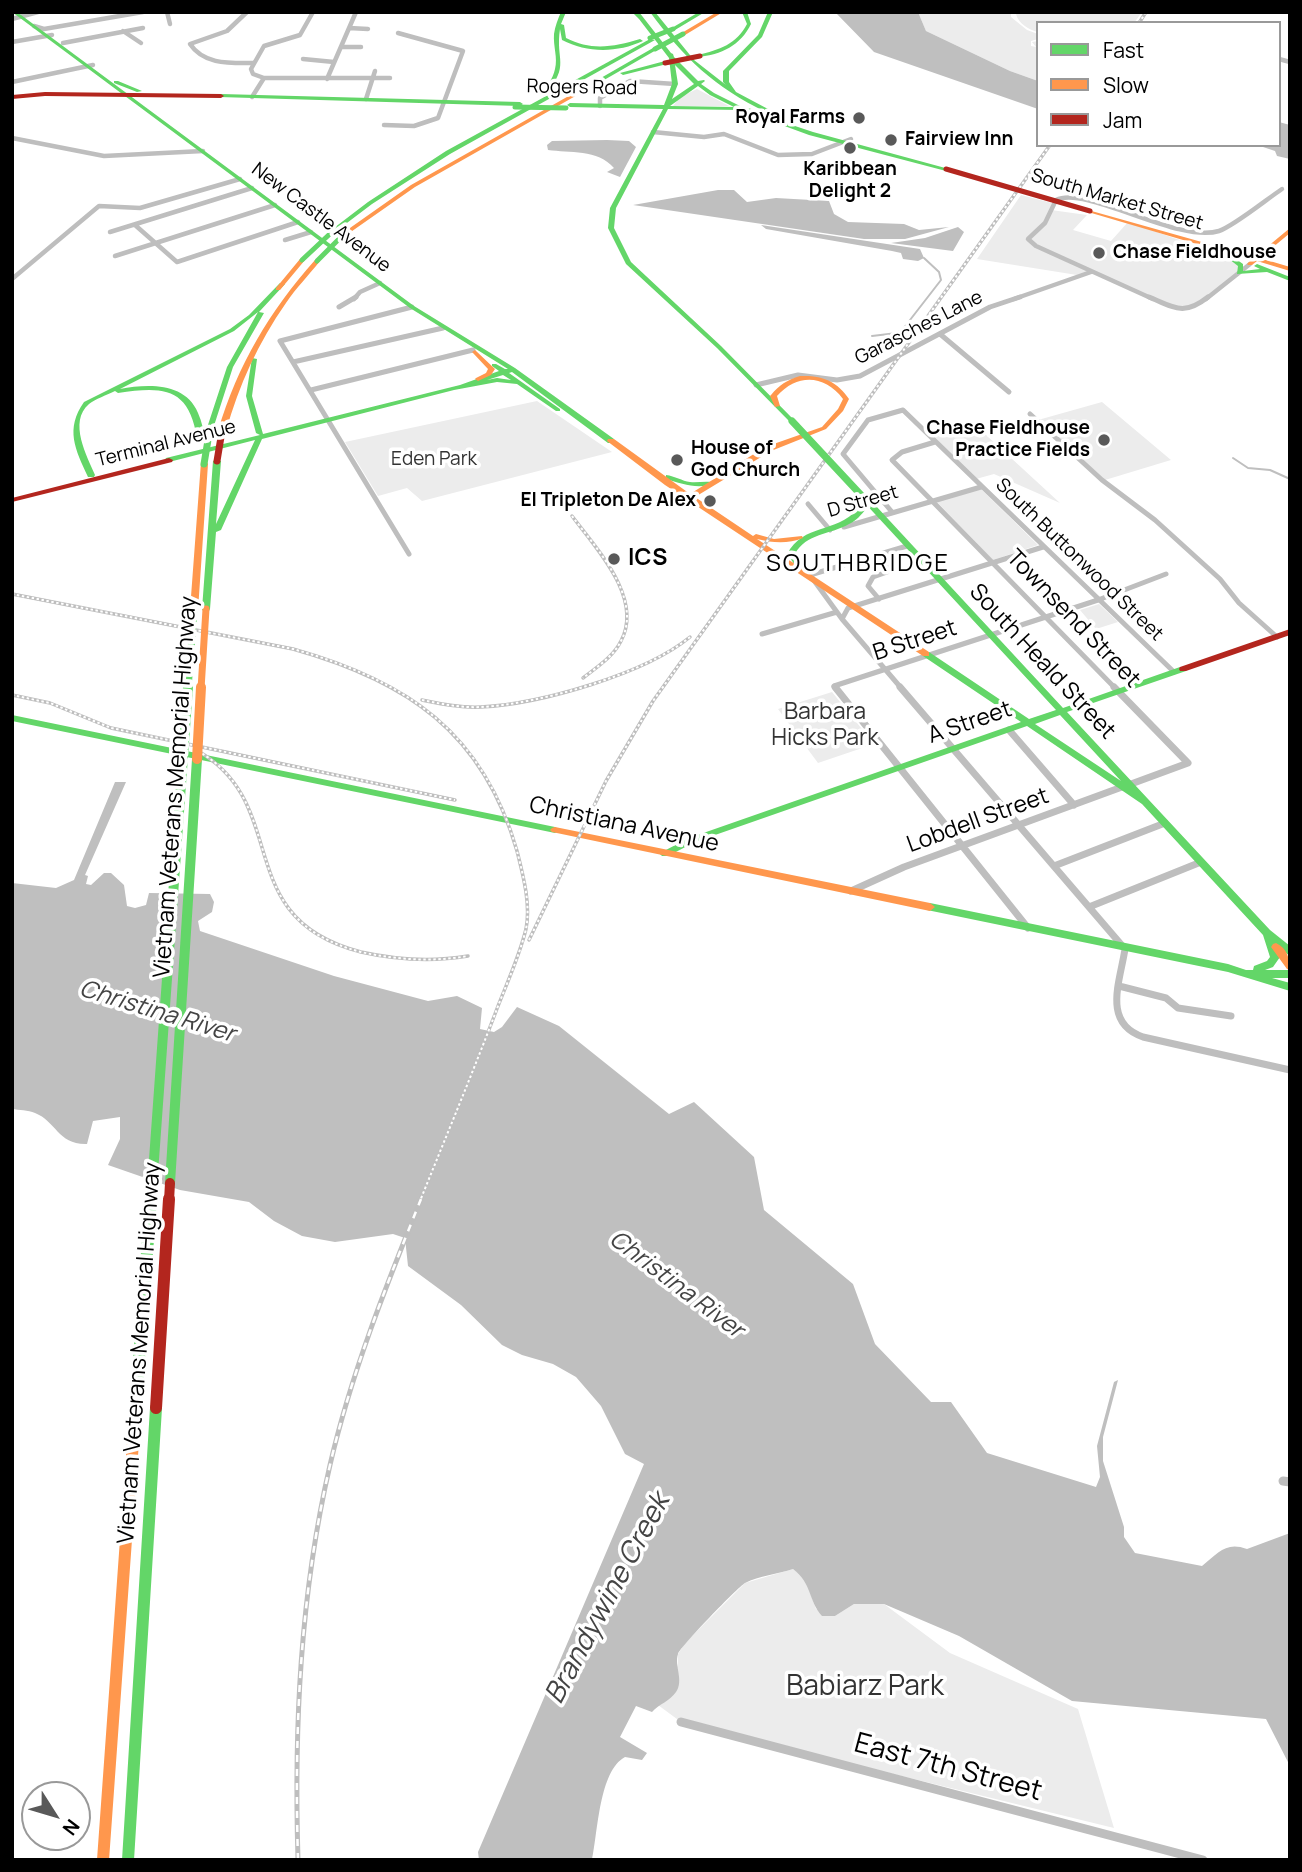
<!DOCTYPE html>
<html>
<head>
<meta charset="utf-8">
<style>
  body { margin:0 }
  #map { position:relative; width:1302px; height:1872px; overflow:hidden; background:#fff; font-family:Manrope,sans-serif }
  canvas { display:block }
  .frame { position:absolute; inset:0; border:14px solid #000; pointer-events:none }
  .legend { position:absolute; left:1036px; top:21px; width:245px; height:126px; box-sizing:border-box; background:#fff; border:2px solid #999; margin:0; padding:9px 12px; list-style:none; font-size:21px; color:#000 }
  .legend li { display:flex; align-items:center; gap:14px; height:35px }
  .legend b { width:35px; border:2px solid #999 }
  .north { position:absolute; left:21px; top:1781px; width:70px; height:70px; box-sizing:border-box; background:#fff; border:2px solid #999; border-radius:50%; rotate:127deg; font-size:19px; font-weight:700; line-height:28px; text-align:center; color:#000 }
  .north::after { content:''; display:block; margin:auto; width:24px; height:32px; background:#595959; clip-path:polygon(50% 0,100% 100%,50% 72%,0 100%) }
</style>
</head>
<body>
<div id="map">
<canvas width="1302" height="1872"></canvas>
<div class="frame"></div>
<ul class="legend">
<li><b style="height:9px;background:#63d668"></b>Fast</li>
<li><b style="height:9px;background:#ff974d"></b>Slow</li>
<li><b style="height:9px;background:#b3261e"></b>Jam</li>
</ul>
<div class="north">N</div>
</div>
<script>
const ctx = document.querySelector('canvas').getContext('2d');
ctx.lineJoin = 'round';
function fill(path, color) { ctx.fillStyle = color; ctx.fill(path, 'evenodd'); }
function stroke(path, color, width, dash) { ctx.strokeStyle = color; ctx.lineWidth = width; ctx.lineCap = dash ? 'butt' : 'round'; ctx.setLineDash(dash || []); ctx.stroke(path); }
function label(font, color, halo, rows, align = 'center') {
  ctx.font = font + ' Manrope,sans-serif'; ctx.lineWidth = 7; ctx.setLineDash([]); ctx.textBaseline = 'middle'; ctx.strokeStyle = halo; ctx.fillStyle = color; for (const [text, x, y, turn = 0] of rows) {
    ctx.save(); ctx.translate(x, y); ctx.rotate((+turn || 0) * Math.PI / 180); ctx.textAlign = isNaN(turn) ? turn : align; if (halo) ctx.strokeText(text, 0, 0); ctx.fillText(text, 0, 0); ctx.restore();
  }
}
const green = new Path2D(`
  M918,12H1011V17L1027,30L1038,34V39L1031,41V46L1036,47L1032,42L1038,41V81L1010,71L926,31Z
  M1016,12H1142L1134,23H1038V32C1029,30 1016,22 1016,12Z
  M697,89L729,106H673L680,97Z
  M1021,195L1052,203L1051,210L1087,215L1073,230L1111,241L1128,222L1231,258L1241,269L1195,307L1182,310L1092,272L1077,275L977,259Z
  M537,401L612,452L422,501L407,488L378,496L345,442Z
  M1102,402L1171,460L1105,480L1038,420Z
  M973,423L1060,503L994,474L976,479L930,435Z
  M981,489L1038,545L993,560L937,502Z
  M1099,604L1118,622L1096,629L1080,610Z
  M832,692L874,744L818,763L778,709Z
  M793,1569L805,1578L816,1609L835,1616L854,1604H884L950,1653L1078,1709L1114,1828L681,1722L658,1705L667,1700L678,1664V1654L685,1643L745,1583Z`);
const water = new Path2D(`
  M835,12H918L926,31L1010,71L1038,81V109L874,52Z
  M1279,122L1290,125V159L1277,156L1275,151L1257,145H1279Z
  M607,140L629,141L636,147L620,177L607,172L614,168C598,149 569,153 548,150L547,145L552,141Z
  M718,190H734L747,202L776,198L829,201L834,214L848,222L904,224L919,230L949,227L905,239H864L633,205Z
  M761,225L920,249L924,258L918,261L903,259L901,253L892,251L766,229Z
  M958,227L964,232L953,251L891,243L925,238Z
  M115,782H126L85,875L88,876L86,884L91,885L104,873H111L124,885L127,906L135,908L146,905L149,893L210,894L214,902L212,912L198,921L200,931L334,976L428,1001L457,996L482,1008L480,1029L494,1032L502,1027L517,1007L559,1026L669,1114L694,1102L754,1157L764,1210L853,1284L875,1344L931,1402H951L987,1453L1096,1487L1100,1477L1097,1446L1114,1382L1118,1380L1103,1437V1461L1124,1527V1537L1135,1553L1202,1566C1218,1553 1226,1541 1247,1549L1290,1533V1766L1266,1719L1072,1701L959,1636L884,1604H854L835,1616H822C808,1600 812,1583 793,1569C778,1574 759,1576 745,1583C738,1587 680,1647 678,1654C674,1666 684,1680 676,1692C670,1701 659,1704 652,1712L636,1706L620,1737L647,1753L642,1760L625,1757C599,1771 598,1832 592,1860H479L478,1852L644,1464L625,1454L601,1406L576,1377L553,1364L522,1355L502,1345L461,1305L408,1266L405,1238L393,1234L335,1242L302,1236L274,1221L249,1202L180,1190L108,1165L120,1139V1117L93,1121L87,1144C58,1145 56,1121 35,1113C28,1110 19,1110 12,1109V883L56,888L74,880Z`);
const stream = new Path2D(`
  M872,336L897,333L903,329L941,280L939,272L924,258
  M1233,458L1248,468L1270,470L1290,479`);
const streetFar3 = new Path2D(`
  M167,12L170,24
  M247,12L227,31L190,44C204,65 230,63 253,63
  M12,19L38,12
  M34,26L44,29L143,12
  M349,28L368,29
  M123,31L141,43
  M12,42L52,35
  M63,43L143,28
  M341,47H361
  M303,59L334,62
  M1279,59L1290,62
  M264,78H390
  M327,79L356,12
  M12,82L93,65
  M252,97L264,78L253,74L251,69L264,46L300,35L313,12
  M366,99L375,71
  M600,106V98L630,81L675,84
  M384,125L414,126L438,118L463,51L398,33
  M653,132L704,137L724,134L778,155L812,154L851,139
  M12,138L104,156L203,151
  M135,225L177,262L298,222
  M110,232L252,188
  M285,240L311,232
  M115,256L275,205
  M12,279L99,206L140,208L240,179
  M354,299L360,292L380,283
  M1014,299L1091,272
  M1153,299L1036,246L1028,239L1045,223L1056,200C1087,185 1178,244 1219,231C1234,226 1267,199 1282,189
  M1206,299L1250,264`);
const streetFar2 = new Path2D(`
  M1149,297C1175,308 1184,316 1208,297
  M339,307L356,297
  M940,334L1009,392
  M293,362L443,328
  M756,385L798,375L837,380L860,376L990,307L1020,297
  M311,390L473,350
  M1030,414L1102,480L1155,520L1220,579L1239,603L1277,637
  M935,442L902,452L892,460L1116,689
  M808,504L830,530
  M892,512L843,454L868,420L903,410L1174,672
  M844,527L981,487
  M409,554L280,341L412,307
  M877,554L890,571L873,577L868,586L879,599
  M842,619L848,608L1043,547
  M762,634L837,612
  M836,689L834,686L1098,600L1166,574
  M902,689L842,619L810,575L907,546`);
const streetFar1 = new Path2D(`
  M835,687L1028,928
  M900,687L1125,949C1120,982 1102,1023 1143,1037L1290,1070
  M1114,687L1188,763L1131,784
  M1009,730L1074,805
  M1054,866L1165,823
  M851,891L904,867L1122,787
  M1089,907L1201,862
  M1119,986L1166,998L1178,1008L1231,1016`);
const street = new Path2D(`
  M1283,1481L1290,1482
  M681,1722L1203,1860`);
const fast = new Path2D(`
  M12,12H17L414,306L515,368L614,439V443H608L512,372L509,373L560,409V411H556L517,384L497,382L454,390L262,439L221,530L216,532L210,609L209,611H203L202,609L213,461L217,459L221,461L216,524L255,440L169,462L165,460L166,458L260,435L256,433L246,396L252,358L257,359L252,396L263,434L460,385L499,371L492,366V364H496L505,369H508L410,308ZM503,375L511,380L497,378L487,380Z
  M561,12H566L561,24L564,25L566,38C591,51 614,47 640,39L643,41C617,53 587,53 562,40L560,29C555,61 571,64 545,95H541L540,94C547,86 553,79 555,69C558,58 553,46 554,34C555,26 558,19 561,12Z
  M632,12H639L671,53L673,54L674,57L698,81L704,80L705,81L701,84L714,93L742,107L766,112C714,87 684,58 650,12H655L694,60L726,85L723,82V71L758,35L768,12H773L762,37L729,71V82L736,92L783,117L780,119L756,113L813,132L949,169L946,171L809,135L741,110L668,109L616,208L614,228L631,262L721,346L794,420V422H790L717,348L626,264L608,228L610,208L663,109L570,107L567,105L570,103L664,105L672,84L669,58L639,19ZM675,65L694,84L672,99L678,84ZM698,86L710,95L734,107L670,106Z
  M699,12H705L675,30L670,29Z
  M742,12H747L751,24C741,45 721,55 698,57V55C719,50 737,44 747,24Z
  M650,39L655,40L450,154L372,204L335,232L330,231L368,202L446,151Z
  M653,48L658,49L578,95L573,94Z
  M665,61L667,62V64L623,75L620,73Z
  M114,81H118L142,91L137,92L114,83Z
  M221,94L520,102L523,104L520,106L219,97L218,96Z
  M1229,257H1233L1243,264V271L1260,269L1254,266L1257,264L1290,277V281L1267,272L1237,274L1238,266L1229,259Z
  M280,283L285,284L259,312L264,313L233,367L211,435H207L205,434L227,367L258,312L234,331L120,389C148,384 185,382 198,413C202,422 204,431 204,440H198L197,438C189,387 163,386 118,393L115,391C107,395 95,399 89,404C68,422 87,456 95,475L94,477H88C75,449 65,429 84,402L230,329L249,315Z
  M666,475C675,476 682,481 690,482C699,483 707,480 715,483C699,490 682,484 666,479Z
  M861,493H864L1063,708L1180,667H1186L1187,669L1186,671L1067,712L1270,930L1290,946V956L1276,946L1280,957L1273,967L1265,970H1290V978H1272L1290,983V991L1228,972L927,910L925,907L930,903L1228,964L1246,970H1253L1254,966L1267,961L1270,957L1263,935L1142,804L1027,726L695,842L668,856H662L660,854L662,852L689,838L1021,722L923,656V652H929L1029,719L1056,710L862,500L866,509C861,515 856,521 849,524C830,535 806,533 795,554L802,563L798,565H795L787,554C804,523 835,534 858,509L852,496ZM1060,715L1121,781L1035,724Z
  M12,715L555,827L560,830L555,833L12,721Z`);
const slow = new Path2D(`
  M717,12H723L685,35L680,34Z
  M574,93L579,94L415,187L345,236L340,235L411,185Z
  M1088,210L1255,257L1290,228V233L1260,258L1290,267V271L1257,261L1252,265H1248L1247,264L1251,260L1088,212Z
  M300,259L305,260L280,290H276V288Z
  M315,260L320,261C309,275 296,288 286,303C258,343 239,385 226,431L220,432L218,431C238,364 269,312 315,260Z
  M475,350L495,369L491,375L478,381L475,379L476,378L486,373L488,369L473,353L472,352Z
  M800,376C822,375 837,381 849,399L843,411L826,429L771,451L695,497L753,536L756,534L774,539L802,536L803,538C788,544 773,543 757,539L929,652V656H923L665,485L607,441L608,439H614L690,494L765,447L822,427L838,409L843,399C824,374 797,374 777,396L780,406L775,407L770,396L771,395C779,385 787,380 800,376Z
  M201,462H207L208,464L198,610L194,613L190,610Z
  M555,827L930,903L935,907L930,911L552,832L550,830L552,828Z
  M1276,943C1287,948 1290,959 1290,970L1287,969L1271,947L1273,944Z`);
const jam = new Path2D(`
  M45,92L221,94L224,96L221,98L45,96L12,99V95Z
  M169,458L173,460L172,462L12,502V498Z
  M1290,629V635L1186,671H1180L1179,669L1180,667Z`);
const railFar1 = new Path2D(`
  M1139,23L1146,12
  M572,516C595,547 644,598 621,641C613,657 597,667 583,678
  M12,594L293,649C407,681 483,732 517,851C523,875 531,904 526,929C519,958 505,987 495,1014C471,1077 445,1139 420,1201
  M12,695L50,703L111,728L455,800
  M422,700C442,704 461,708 481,707C540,704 645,674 690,637
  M198,751C293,806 229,918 361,952C397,960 432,962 468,956
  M529,940L606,781L653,701L1050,145`);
const rail = new Path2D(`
  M298,1860C294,1727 300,1595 330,1465C351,1374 386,1286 421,1199`);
const fastBridgeFar3 = new Path2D(`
  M650,38L673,29
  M655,49L683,34
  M515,107L566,108
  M302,260L333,231
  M317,261L343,235`);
const fastBridgeFar2 = new Path2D(`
  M792,421L861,495
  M204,464L209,434
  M188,689L194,610`);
const fastBridgeFar1 = new Path2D(`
  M170,1183L197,759
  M151,1201L188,687`);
const fastBridge = new Path2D(`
  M137,1386L151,1199
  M128,1860L156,1408`);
const slowBridgeFar2 = new Path2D(`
  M201,689L206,609`);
const slowBridgeFar1 = new Path2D(`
  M197,759L201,687`);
const slowBridge = new Path2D(`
  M103,1860L137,1386`);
const jamBridgeFar3 = new Path2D(`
  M665,63L700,56
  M946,169L1090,211`);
const jamBridgeFar2 = new Path2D(`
  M217,461L222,431`);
const jamBridgeFar1 = new Path2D(`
  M169,1201L170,1183`);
const jamBridge = new Path2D(`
  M156,1408L169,1199`);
const markers = [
  [859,118,7,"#595959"],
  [891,140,7,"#595959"],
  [850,148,7,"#595959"],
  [1099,253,7,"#595959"],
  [1104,440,7,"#595959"],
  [677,460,7,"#595959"],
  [710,501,7,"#595959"],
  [614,559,7,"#595959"]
];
const farStreetnames = [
  ["Rogers Road",582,88,1],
  ["South Market Street",1117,200,16],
  ["New Castle Avenue",321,218,37],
  ["Garasches Lane",919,328,-27],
  ["Terminal Avenue",166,444,-14],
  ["D Street",863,502,-16],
  ["South Buttonwood Street",1079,560,44]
];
const farPoinames = [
  ["Royal Farms",845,118],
  ["Fairview Inn",905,140,"left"],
  ["Karibbean",850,170,"center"],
  ["Delight 2",850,192,"center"],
  ["Chase Fieldhouse",1113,253,"left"],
  ["Chase Fieldhouse",1090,429],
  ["Practice Fields",1090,451],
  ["House of",691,449,"left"],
  ["God Church",691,471,"left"],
  ["El Tripleton De Alex",696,501]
];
const farParknames = [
  ["Eden Park",434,460]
];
const poiNames = [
  ["ICS",628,559]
];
const streetNames = [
  ["Townsend Street",1073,619,46],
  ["B Street",915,641,-18],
  ["South Heald Street",1042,662,47],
  ["A Street",970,723,-19],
  ["Vietnam Veterans Memorial Highway",176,787,-86],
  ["Lobdell Street",978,821,-20],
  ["Christiana Avenue",624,825,12],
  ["Vietnam Veterans Memorial Highway",140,1353,-86]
];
const parkNames = [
  ["Barbara",825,713],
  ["Hicks Park",825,739]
];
const neighbourhoodNames = [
  ["SOUTHBRIDGE",858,564]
];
const waterNames = [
  ["Christina River",157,1012,17],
  ["Christina River",676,1285,37]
];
const nearWaternames = [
  ["Brandywine Creek",608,1599,-62]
];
const nearParknames = [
  ["Babiarz Park",865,1687]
];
const nearStreetnames = [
  ["East 7th Street",948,1768,15]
];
fill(green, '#ececec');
fill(water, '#bfbfbf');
stroke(stream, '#bfbfbf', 2);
stroke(streetFar3, '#bebebe', 4.5);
stroke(streetFar2, '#bebebe', 5);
stroke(streetFar1, '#bebebe', 7);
stroke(street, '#bebebe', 9);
fill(fast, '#63d668');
fill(slow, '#ff974d');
fill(jam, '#b3261e');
stroke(railFar1, '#bebebe', 3.5);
stroke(rail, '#bebebe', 5);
stroke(railFar1, '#fff', 2, [2.5]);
stroke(rail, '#fff', 2.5, [7]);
stroke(fastBridgeFar3, '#63d668', 5);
stroke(fastBridgeFar2, '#63d668', 7);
stroke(fastBridgeFar1, '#63d668', 10);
stroke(fastBridge, '#63d668', 12);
stroke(slowBridgeFar2, '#ff974d', 7);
stroke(slowBridgeFar1, '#ff974d', 10);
stroke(slowBridge, '#ff974d', 12);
stroke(jamBridgeFar3, '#b3261e', 5);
stroke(jamBridgeFar2, '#b3261e', 7);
stroke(jamBridgeFar1, '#b3261e', 10);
stroke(jamBridge, '#b3261e', 12);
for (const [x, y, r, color] of markers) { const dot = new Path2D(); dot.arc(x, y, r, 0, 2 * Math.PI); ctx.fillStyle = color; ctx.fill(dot); stroke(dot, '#fff', 2.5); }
label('19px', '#000', '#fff', farStreetnames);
label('bold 19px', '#000', '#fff', farPoinames, 'right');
label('19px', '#333', '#fff', farParknames);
label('bold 23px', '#000', '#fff', poiNames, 'left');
label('23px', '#000', '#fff', streetNames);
label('23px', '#333', '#fff', parkNames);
ctx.letterSpacing = '2px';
label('24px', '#000', '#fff', neighbourhoodNames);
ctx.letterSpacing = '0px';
label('italic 24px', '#444', '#fff', waterNames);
label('italic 28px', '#444', '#fff', nearWaternames);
label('28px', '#333', '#fff', nearParknames);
label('28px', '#000', '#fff', nearStreetnames);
</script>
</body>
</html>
